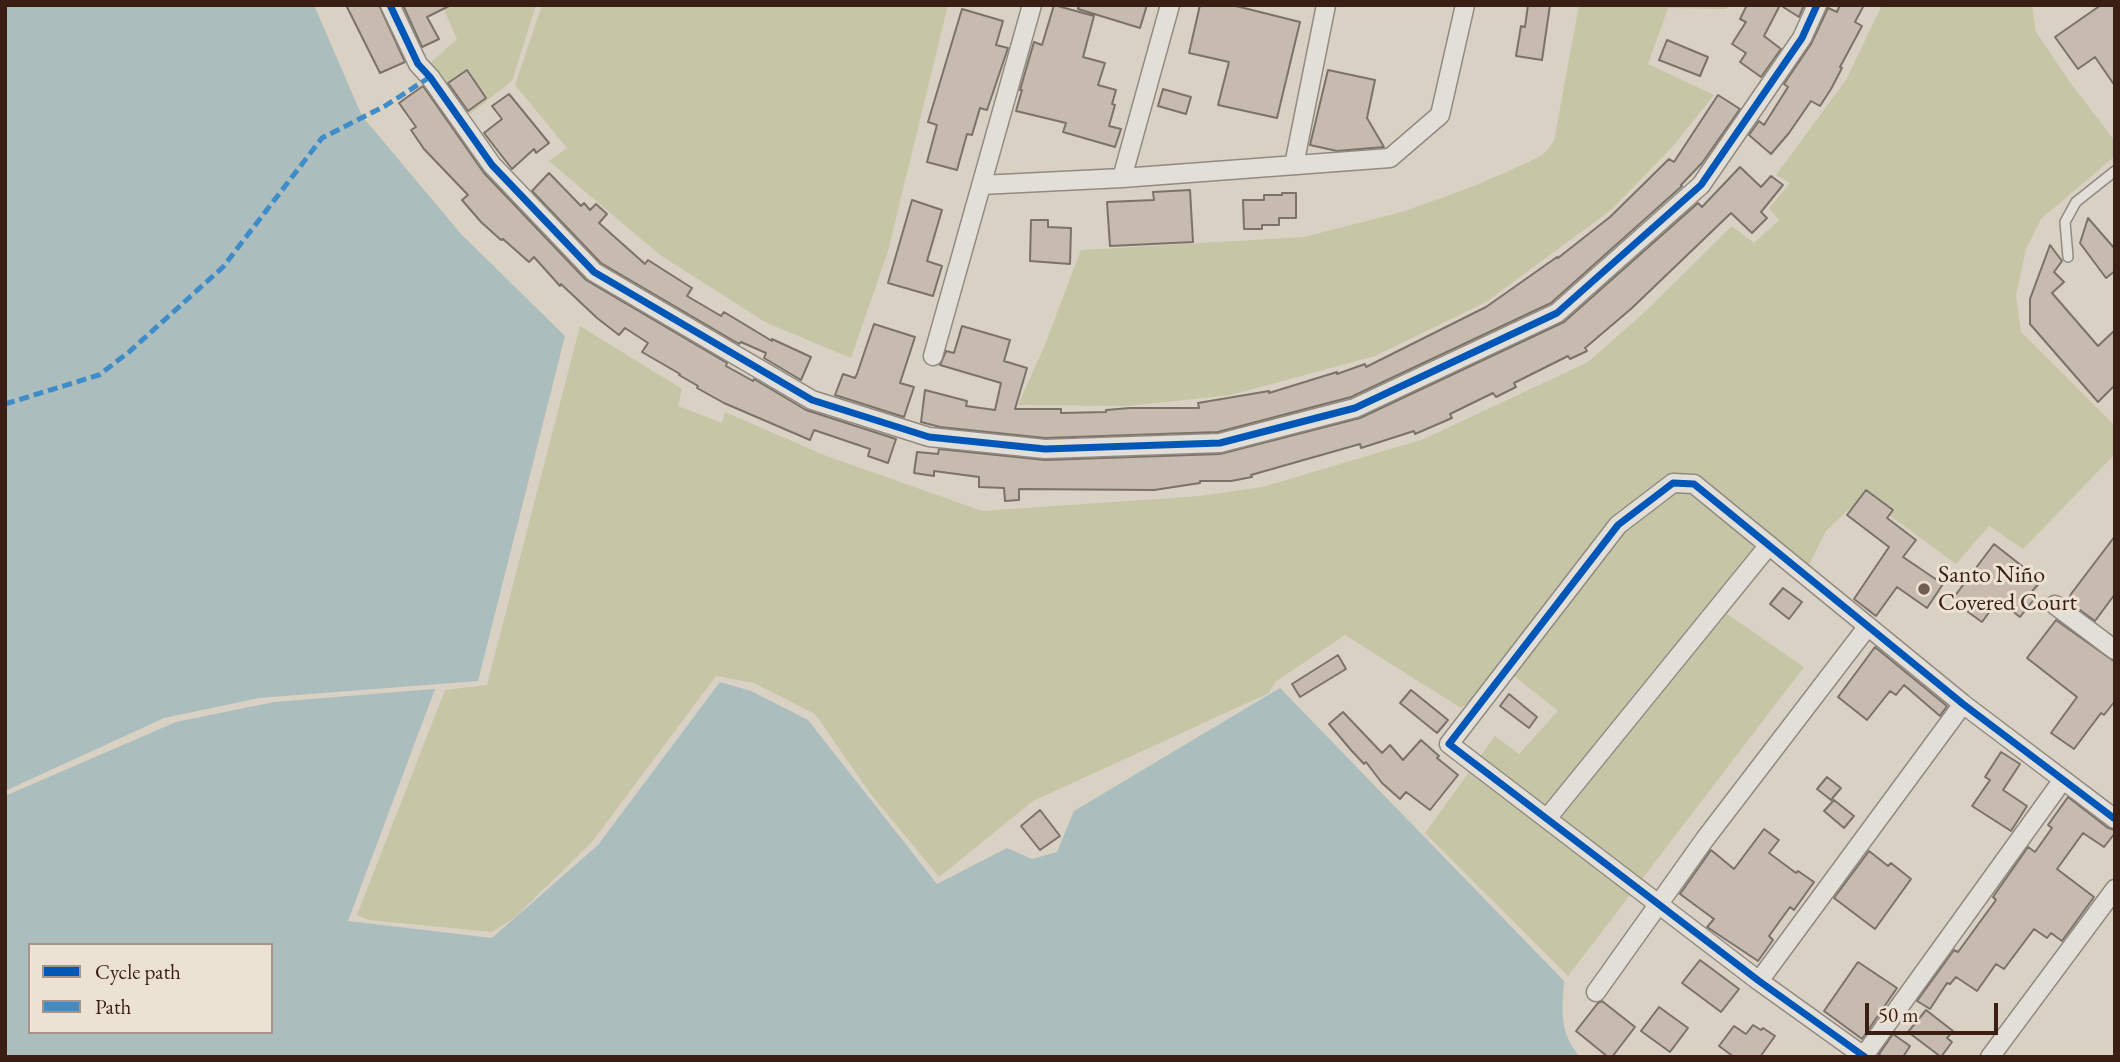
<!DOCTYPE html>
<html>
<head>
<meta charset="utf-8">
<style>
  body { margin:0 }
  #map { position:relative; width:2120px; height:1062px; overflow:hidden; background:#d9d1c4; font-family:"EB Garamond",serif }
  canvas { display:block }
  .frame { position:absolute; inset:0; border:7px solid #3a1e14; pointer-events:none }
  .legend { position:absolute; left:28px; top:943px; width:245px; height:91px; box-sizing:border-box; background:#ece2d3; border:2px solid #a59487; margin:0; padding:9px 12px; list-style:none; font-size:21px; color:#3a1e14 }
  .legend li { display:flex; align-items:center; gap:14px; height:35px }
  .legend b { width:35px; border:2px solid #a59487 }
  .scale { position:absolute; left:1865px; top:1003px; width:133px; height:32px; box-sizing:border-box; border:4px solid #3a1e14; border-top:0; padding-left:9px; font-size:21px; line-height:24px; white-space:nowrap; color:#3a1e14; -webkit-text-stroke:5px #ece2d3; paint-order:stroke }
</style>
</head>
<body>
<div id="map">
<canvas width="2120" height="1062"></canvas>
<div class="frame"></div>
<ul class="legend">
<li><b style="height:9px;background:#0057b8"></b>Cycle path</li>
<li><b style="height:9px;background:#3e8dc8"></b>Path</li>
</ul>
<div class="scale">50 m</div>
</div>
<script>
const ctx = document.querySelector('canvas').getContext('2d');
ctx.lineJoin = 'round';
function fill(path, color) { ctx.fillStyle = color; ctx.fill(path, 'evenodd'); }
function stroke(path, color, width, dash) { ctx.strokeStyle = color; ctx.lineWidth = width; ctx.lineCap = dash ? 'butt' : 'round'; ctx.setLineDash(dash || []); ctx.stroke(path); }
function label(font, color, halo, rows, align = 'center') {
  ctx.font = font + ' "EB Garamond",serif'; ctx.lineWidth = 6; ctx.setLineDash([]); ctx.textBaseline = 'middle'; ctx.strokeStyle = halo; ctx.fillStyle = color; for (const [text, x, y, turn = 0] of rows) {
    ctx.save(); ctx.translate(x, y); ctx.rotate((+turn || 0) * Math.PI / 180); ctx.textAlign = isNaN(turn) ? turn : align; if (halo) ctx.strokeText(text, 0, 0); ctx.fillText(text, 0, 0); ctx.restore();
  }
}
const green = new Path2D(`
  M442,5H536L512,81L465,118L428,65L457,39Z
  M542,5H948L888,251L851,358L765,322L660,255L549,161L567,148L515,85Z
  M1579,5H1732L1725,9L1668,8L1648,64L1714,95L1673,146L1611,210L1486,302L1375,356L1231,395L1128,406L1018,405L1044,347L1081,250L1304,237L1402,212L1469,188L1527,163L1544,154L1554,141Z
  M1882,5H2032L2036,32L2072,85L2115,141V156L2041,219L2026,249L2016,296L2021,332L2115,426V454L2023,549L1989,526L1956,564L1863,496L1826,531L1803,577L1771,560L1727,614L1804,667L1568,976L1425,833L1495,736L1519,754L1558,711L1508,671L1461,708L1345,635L1275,682L1269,693L1033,801L939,877L870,793L815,714L754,683L716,676L592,842L514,918L492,932L369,920L357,915L445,690L487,685L580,326L682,389L678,406L722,423L725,412L824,455L982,511L1200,496L1263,487L1424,439L1588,362L1647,310L1732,226L1754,243L1779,220L1769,208L1790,183L1776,175L1846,80Z`);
const water = new Path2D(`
  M5,5H314L362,116L461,234L565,336L478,681L259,698L164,718L5,791Z
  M720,682L751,691L808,720L937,884L1007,848L1032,859L1057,852L1074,811L1280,688L1564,981C1562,1012 1559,1032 1580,1057H5V796L176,722L274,702L435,689L348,921L492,938L598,845ZM30,945H271V1032H30Z`);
const building = new Path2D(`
  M346,5H379L405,62L380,73Z
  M403,5H451L427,17L439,39L422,47Z
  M1054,5L1094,16L1083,57L1105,63L1098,85L1116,90L1112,104L1115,105L1109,126L1121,129L1115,147L1063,132L1066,123L1016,111L1022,90H1020L1034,42L1042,45Z
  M1079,5H1147L1140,28L1078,9Z
  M1200,5H1232L1300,22L1277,118L1218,105L1229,62L1189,53Z
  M1528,5H1550L1542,60L1516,56L1521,26L1525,27Z
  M1747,5H1804L1799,17L1780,5L1764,36L1781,49L1761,77L1740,62L1746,53L1732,44L1746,22L1740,19Z
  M1840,5H1864L1855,22L1862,26L1840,67L1842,68L1831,89L1820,106L1811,101L1789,133L1771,154L1749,135L1759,121L1764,125L1788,87L1784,84L1811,44L1828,8L1837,12Z
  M2101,5H2115V86L2095,57L2078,69L2055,37Z
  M962,9L1003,21L996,45L1008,48L987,110L980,108L972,135L967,134L957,170L927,162L937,125L928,122Z
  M1667,40L1708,57L1700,76L1659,60Z
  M467,70L486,98L468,111L448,83Z
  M1328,70L1375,80L1367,118L1384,147L1337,151L1310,145Z
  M423,86L484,173L586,280L727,363L726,366L753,381L754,379L806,410L896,439L888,463L868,456L870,449L814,430L810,440L724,403L697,388L698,386L679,375L680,374L642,352L648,343L625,328L619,335L597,318L561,284L560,286L534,257L529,262L503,239L501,240L481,222L462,200L468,195L424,149L411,130L416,127L399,103Z
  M1163,89L1191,97L1186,114L1158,106Z
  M509,94L549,143L536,153L534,149L512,169L484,133L502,119L492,106Z
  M1718,95L1740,109L1702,163L1681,185L1682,186L1551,303L1351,397L1218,432L1045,438L940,427L921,422L925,390L967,401L966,406L995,410L1001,383L940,365L946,351L954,353L962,326L1010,340L1004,361L1027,368L1015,409H1061V413L1106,412V410L1130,408H1199L1198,403L1269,391V393L1337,372V374L1365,364L1366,367L1486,307L1557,257L1558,258L1610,217L1669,159L1674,162Z
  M1740,167L1761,187L1771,176L1783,185L1761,212L1767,218L1752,233L1731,213L1632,308L1585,348L1587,351L1570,359L1568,356L1514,383L1516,387L1496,397L1493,393L1450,414L1452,418L1415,434L1414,431L1361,448L1360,444L1251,475L1252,477L1231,481H1200V483L1154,490L1019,489V500L1005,501L1004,488L979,487V477L934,471V476L914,473L917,452L938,454L939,449L1045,460L1220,454L1360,418L1564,322L1698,203L1702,207Z
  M549,173L581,206L584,203L590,210L596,204L607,214L599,223L645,264L648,260L692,288L687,296L721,316L724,312L772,341V339L811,357L801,380L764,358L766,353L741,342L739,344L601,263L532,191Z
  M1190,190L1193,242L1110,246L1107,202L1154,200L1153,192Z
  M1282,193H1296V218H1279V225H1262V229H1244L1243,200H1264V195H1282Z
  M912,200L942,210L927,261L942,266L933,296L888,283Z
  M2088,218L2115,249V271L2106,278L2080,243Z
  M1031,220H1048V227L1071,228L1070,264L1030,261Z
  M2050,245L2062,261L2054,272L2064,282L2052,293L2098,346L2115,330V385L2098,402L2030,324V299Z
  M874,324L915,337L900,383L914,387L904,417L835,395L843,374L855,378L857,374Z
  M1866,490L1893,510L1887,518L1916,540L1903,557L1943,584L1927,608L1897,587L1876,616L1854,599L1889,547L1847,515Z
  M2115,536V594L2095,621L2069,602L2071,594Z
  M1994,544L2041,581L2030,594L2035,598L2020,617L1998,600L1982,622L1968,612L1970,609L1954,597Z
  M1783,588L1802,602L1789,619L1770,604Z
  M2056,620L2115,662V701L2104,715L2101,713L2074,749L2051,733L2077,697L2027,658Z
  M1875,647L1947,706L1940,716L1904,685L1896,695L1890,691L1867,720L1838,697Z
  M1338,655L1346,669L1300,697L1292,684Z
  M1411,690L1448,720L1437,733L1400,703Z
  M1509,694L1537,717L1529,728L1500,706Z
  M1343,712L1382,753L1390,745L1403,760L1421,740L1439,756L1437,758L1458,775L1430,810L1406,792L1400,799L1382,783L1366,762L1364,764L1351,750L1329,724Z
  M2001,752L2020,764L2003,790L2027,806L2011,831L1972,806L1990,780L1985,777Z
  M1827,777L1841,788L1831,800L1817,789Z
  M2068,797L2108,828L2115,830V833L2104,847L2083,833L2057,869L2094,897L2062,941L2051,933L2047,938L2034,929L2004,969L1996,964L1977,991L1956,977L1950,984L1947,983L1930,1009L1917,1001L1954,950L1958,952L1996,900L1993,897L2028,847L2035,852L2052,828L2048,825Z
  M1834,800L1854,816L1844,828L1824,811Z
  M1040,810L1060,836L1040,850L1021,826Z
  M1764,829L1779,840L1769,853L1796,873L1798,871L1814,882L1794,910L1790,907L1769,936L1773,940L1758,961L1707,927L1714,919L1680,894L1711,850L1734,869Z
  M1869,851L1888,866L1891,863L1911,879L1875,929L1834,898Z
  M1700,960L1739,989L1721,1012L1682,983Z
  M1858,962L1897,988L1862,1039L1824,1011Z
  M1602,1001L1635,1027L1612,1057H1608L1576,1031L1598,1003Z
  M1659,1007L1688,1028L1670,1052L1641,1031Z
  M1926,1010L1953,1031L1947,1038L1952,1042L1941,1057L1908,1032Z
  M1753,1025L1761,1030L1763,1028L1775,1036L1760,1057H1734L1719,1046L1734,1026L1746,1034Z
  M1893,1034L1910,1046L1903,1057H1882L1879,1054Z`);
const lane = new Path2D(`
  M2068,257L2065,222L2076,202L2115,171`);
const street = new Path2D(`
  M390,5L418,64L430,77L492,165L594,272L812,400L929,437L1045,449L1220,443L1355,408L1557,313L1701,185L1802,38L1817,5
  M1294,165L1326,5
  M1122,178L1170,5
  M981,185L1122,178L1390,158L1440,115L1465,5
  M933,356L1032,5
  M2055,605L2115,650
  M1553,811L1769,545
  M1759,981L1963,704
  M1596,992L1705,839L1868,626
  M1863,1057L2062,781
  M1865,1057L1759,981L1449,744L1618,525L1673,483L1694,484L1963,704L2115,819
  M1990,1057L2115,889`);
const quiet = new Path2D(`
  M5,404L99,375L129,352L223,267L322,138L385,106L430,77`);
const cycleway = new Path2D(`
  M390,5L418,64L430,77L492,165L594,272L812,400L929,437L1045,449L1220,443L1355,408L1557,313L1701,185L1802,38L1817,5
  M1865,1057L1759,981L1449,744L1618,525L1673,483L1694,484L1963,704L2115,819`);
const markers = [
  [1924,589,7,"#725d52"]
];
const poiNames = [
  ["Santo Niño",1938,575],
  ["Covered Court",1938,603]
];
fill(green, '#c6c5a6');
fill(water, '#acbdbe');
fill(building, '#c7baaf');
stroke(building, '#7b726a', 2);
stroke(lane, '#928a81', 12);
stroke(street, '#928a81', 21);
stroke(lane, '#e2ded8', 9);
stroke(street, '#e2ded8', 18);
stroke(quiet, '#3e8dc8', 5, [10, 5]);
stroke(cycleway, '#0057b8', 7);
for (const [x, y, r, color] of markers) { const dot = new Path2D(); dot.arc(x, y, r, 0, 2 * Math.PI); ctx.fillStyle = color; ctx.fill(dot); stroke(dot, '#ece2d3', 2.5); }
label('24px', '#3a1e14', '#ece2d3', poiNames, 'left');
</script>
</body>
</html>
